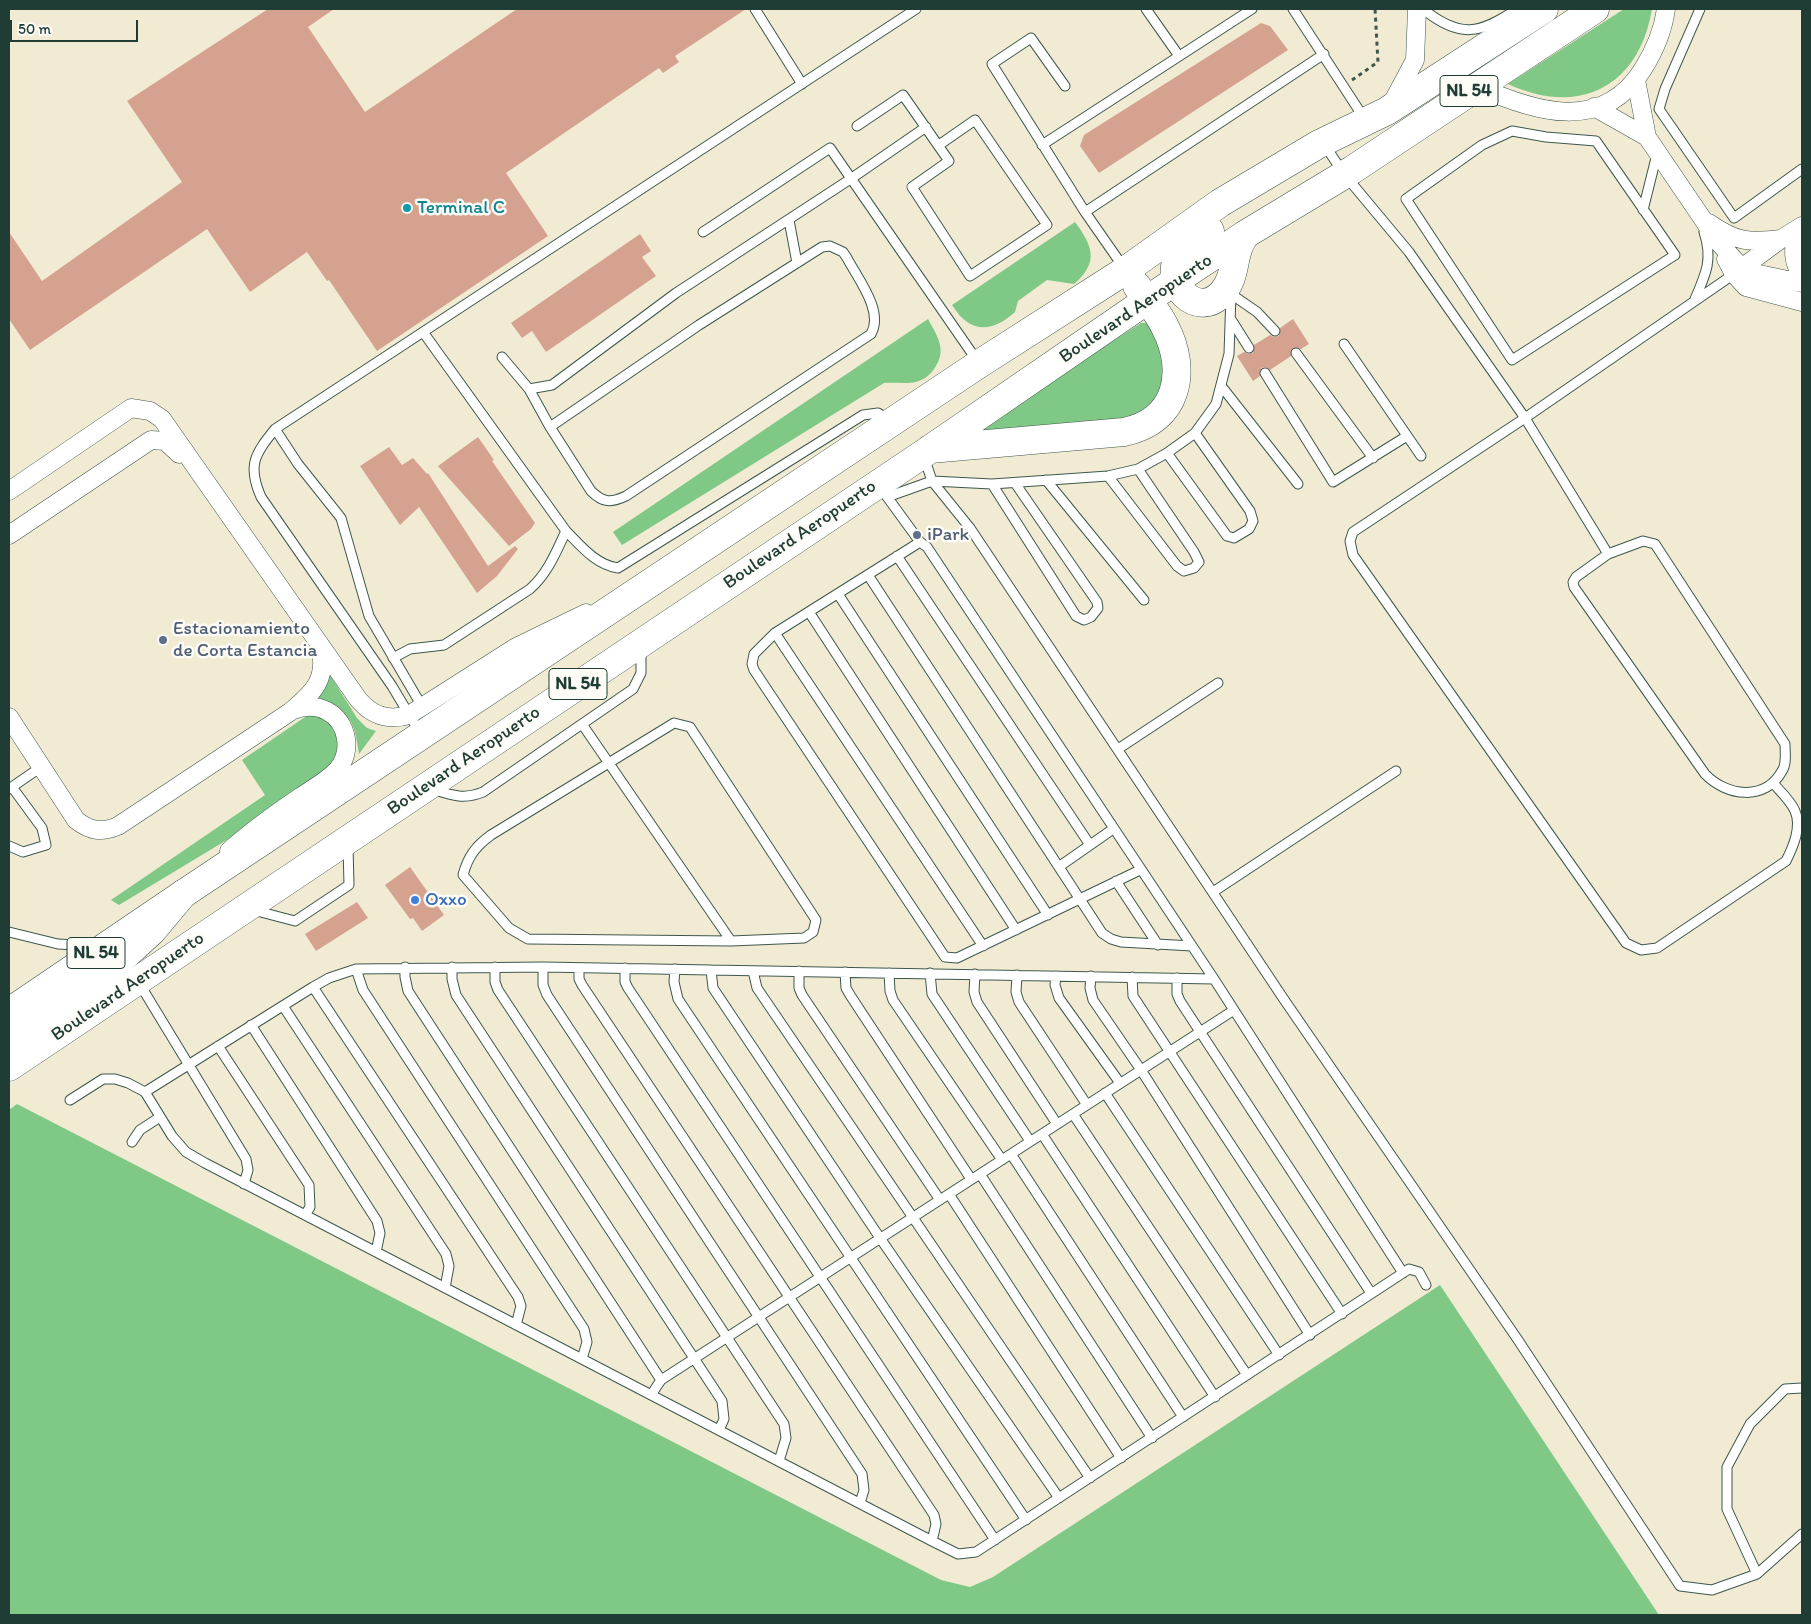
<!DOCTYPE html>
<html>
<head>
<meta charset="utf-8">
<style>
  body { margin:0 }
  #map { position:relative; width:1811px; height:1624px; overflow:hidden; background:#f1ebd4; font-family:Itim,sans-serif }
  canvas { display:block }
  .frame { position:absolute; inset:0; border:10px solid #1f3d34; pointer-events:none }
  .scale { position:absolute; left:10px; top:20px; width:128px; height:22px; box-sizing:border-box; border:2px solid #1f3d34; border-top:0; padding-left:6px; font-size:15px; line-height:18px; white-space:nowrap; color:#1f3d34; -webkit-text-stroke:4px #fdfcf7; paint-order:stroke }
</style>
</head>
<body>
<div id="map">
<canvas width="1811" height="1624"></canvas>
<div class="frame"></div>
<div class="scale">50 m</div>
</div>
<script>
const ctx = document.querySelector('canvas').getContext('2d');
ctx.lineJoin = 'round';
function fill(path, color) { ctx.fillStyle = color; ctx.fill(path, 'evenodd'); }
function stroke(path, color, width, dash) { ctx.strokeStyle = color; ctx.lineWidth = width; ctx.lineCap = dash ? 'butt' : 'round'; ctx.setLineDash(dash || []); ctx.stroke(path); }
function label(font, color, halo, rows, align = 'center') {
  ctx.font = font + ' Itim,sans-serif'; ctx.lineWidth = 5; ctx.setLineDash([]); ctx.textBaseline = 'middle'; ctx.strokeStyle = halo; ctx.fillStyle = color; for (const [text, x, y, turn = 0] of rows) {
    ctx.save(); ctx.translate(x, y); ctx.rotate((+turn || 0) * Math.PI / 180); ctx.textAlign = isNaN(turn) ? turn : align; if (halo) ctx.strokeText(text, 0, 0); ctx.fillText(text, 0, 0); ctx.restore();
  }
}
const green = new Path2D(`
  M1624,9H1652C1639,87 1579,117 1508,84Z
  M1075,222C1092,245 1100,262 1074,284L1047,280L1018,301L1015,312C992,333 970,334 952,305Z
  M928,319C937,336 948,350 934,369C929,376 925,379 916,382C906,384 894,382 884,383L622,545L613,532Z
  M1141,323H1150C1168,363 1172,390 1134,420L961,437Z
  M328,672L357,718L367,728L376,731L359,754C354,717 350,713 315,703Z
  M308,715L337,719L343,761L245,829L119,905L111,900L265,795L242,760Z
  M17,1104L941,1580L970,1587L993,1577L1440,1285L1659,1615H9V1110Z`);
const building = new Path2D(`
  M268,9H334L308,27L365,112L517,9H746L675,56L679,62L663,73L659,68L506,173L548,236L377,351L329,280L327,281L307,252L250,292L207,229L30,350L9,319V232L42,281L182,182L127,101Z
  M1261,23L1270,26L1288,50L1099,173L1080,146L1084,135Z
  M640,234L651,251L642,257L656,276L546,352L532,331L522,338L511,323Z
  M1293,319L1309,344L1301,349L1293,348L1291,356L1270,370L1265,367L1261,368L1260,376L1253,381L1237,356L1244,352L1249,354L1253,353L1254,345L1270,335L1274,337L1279,336L1280,328Z
  M478,437L494,460L492,461L535,523L531,529L509,546L438,466Z
  M389,447L402,465L413,458L427,474L428,473L488,566L515,546L518,549L497,576L477,593L419,507L400,525L360,466Z
  M410,867L444,915L422,931L413,918L410,919L385,885Z
  M357,902L368,918L316,951L305,934Z`);
const path = new Path2D(`
  M1352,80L1378,62L1375,9`);
const service = new Path2D(`
  M755,9L802,84
  M1146,9L1179,56
  M1293,9L1364,118
  M1423,9C1460,39 1480,34 1517,9
  M1700,9L1665,89L1659,109L1734,218L1802,169
  M1065,86L1031,38L992,64L1085,212L1124,268
  M857,126L903,95L949,161L912,187L970,276L1047,225L975,120L939,145
  M1512,131L1546,137L1596,141L1675,255L1512,360L1406,199L1482,145Z
  M1324,144L1344,174L1409,252L1525,418L1608,554
  M1042,145L1252,9
  M1643,210L1657,154
  M1085,212L1324,54
  M789,220L797,263
  M703,232L830,148L978,362
  M830,246L843,252L847,258C858,279 884,311 871,334L626,496C611,503 603,503 591,491L550,427L699,325L822,247Z
  M1734,274L1525,418L1353,532L1350,541L1353,555L1626,943L1641,950L1657,948L1786,861C1793,847 1802,827 1795,811C1791,801 1780,791 1773,783
  M1231,294L1257,312L1275,331
  M1695,299C1706,274 1713,259 1704,232
  M1232,321L1249,348
  M423,332L566,531C581,546 596,565 618,568L863,415L878,413L889,420
  M1344,344L1421,456
  M1296,353L1373,458
  M502,357L529,389L552,385L676,293L852,178L926,127
  M1265,373L1333,482L1407,436
  M1222,387L1298,484
  M529,389L550,427
  M275,429L298,464L341,518L369,616L423,708
  M1167,453L1227,536L1234,538L1249,529L1253,521L1250,511L1195,433
  M924,457L932,481L970,528L1283,998L1518,1340L1680,1586L1712,1590L1757,1574L1802,1534
  M1108,476L1177,566L1184,571L1194,568L1199,562L1194,552L1138,469
  M1046,480L1144,600
  M992,484L1076,616L1084,620L1091,617L1098,608L1097,602L1015,483
  M885,494L920,542
  M887,497L932,481L992,484L1108,476L1138,469L1167,453L1195,433L1216,404L1229,354L1231,294
  M1643,541L1655,544L1785,744C1785,753 1787,764 1782,771C1765,802 1726,796 1705,774L1574,587L1573,582L1576,577L1608,554Z
  M897,556L1090,845
  M868,575L1102,933L1111,939L1121,942L1192,946
  M838,594L1048,915
  M809,612L1016,930
  M775,633L983,946
  M393,658L410,649L444,645L530,589C548,573 556,552 566,531
  M674,723L690,727L816,920L813,932L804,938L731,941L528,939L509,928L463,875C468,856 476,846 491,835Z
  M582,724L731,941
  M420,733L392,686L261,497C247,465 255,454 275,429L916,9
  M1118,749L1218,683
  M9,789L41,767
  M432,789C451,795 464,800 483,792L633,689L641,673V649
  M9,846L23,852L46,845L42,828L12,787
  M1060,866L1113,829
  M1140,870L957,958L945,957L754,670L752,664L754,654L775,633L920,542L927,547L1214,979L1403,1273
  M1116,881L1158,945
  M1213,892L1396,771
  M253,910L295,921L349,885L348,846
  M9,932L58,944L93,946
  M405,967V977L408,991L661,1380
  M452,967V979L456,995L722,1401L724,1419L719,1430
  M495,967V982L498,990L784,1424L786,1438L779,1461
  M543,967V985L547,995L862,1474L864,1490L860,1503
  M579,968V979L582,985L934,1515L936,1524L932,1541
  M625,968V982L628,988L995,1540
  M356,969L363,990L584,1329L587,1342L582,1359
  M675,969L674,982L678,999L1026,1520
  M711,970L713,988L880,1238L1059,1498
  M753,971L757,988L1090,1478
  M799,971V988L802,995L940,1200
  M845,972L846,988L850,995L971,1179
  M889,973L890,991L893,1000L1002,1160
  M930,973L932,994L1030,1141
  M975,974L974,992L977,1002L1057,1124
  M1017,975L1016,992L1019,1002L1087,1105
  M1056,976L1055,985L1059,998L1120,1083
  M1091,976L1090,988L1093,1000L1141,1070L1310,1335
  M1132,977L1133,996L1342,1314
  M1177,978V994L1180,1001L1371,1293
  M139,983L246,1159L248,1170L244,1184
  M313,987L518,1297L521,1306L516,1325
  M283,1006L446,1254L449,1266L445,1288
  M251,1025L377,1221L380,1233L376,1252
  M218,1046L309,1185L310,1207L305,1215
  M145,1092L313,987L329,978L356,969L543,967L1214,979
  M1105,1093L1279,1355
  M70,1100L103,1079H115L128,1083L145,1092L172,1136L186,1152L205,1163L932,1541L958,1554L976,1552L1409,1269L1419,1272L1426,1285
  M1073,1114L1247,1375
  M1042,1134L1215,1397
  M132,1142L140,1130L160,1117
  M1011,1154L1183,1417
  M980,1174L1152,1438
  M949,1194L1121,1458
  M651,1395L661,1380L1234,1010
  M1757,1574L1727,1509V1467L1750,1424L1785,1389L1802,1388`);
const minor = new Path2D(`
  M1636,80L1647,137L1719,243L1742,268L1759,274L1802,283
  M1477,86C1534,112 1603,134 1643,69C1655,50 1663,31 1666,9
  M1391,105L1415,60L1417,9
  M1594,107L1647,137
  M1709,223C1736,242 1749,243 1781,239
  M1796,230C1794,248 1791,260 1802,276
  M1726,259L1734,274L1746,287L1802,302
  M1735,273L1781,239L1802,226
  M9,491L131,408L150,411L162,419L358,699C372,716 388,721 409,715L516,647L586,613
  M9,535L151,440L165,441L179,454
  M9,717L76,820C90,831 101,833 118,826L290,712C314,692 328,679 320,646
  M229,851C251,831 275,814 300,797C312,789 327,781 337,770C353,752 348,722 327,711C316,705 304,706 293,710`);
const trunk = new Path2D(`
  M1210,231C1200,237 1186,244 1180,254C1161,282 1197,321 1222,293C1238,276 1231,252 1246,234
  M930,449L1124,432C1178,421 1188,371 1165,327C1158,312 1146,299 1137,286
  M9,1012L183,894L979,364L1126,270L1220,203L1319,144L1387,111L1544,9
  M9,1067L923,454L1175,281L1246,234L1352,170L1595,9`);
const motorway = new Path2D(`
  M9,1037L116,964L152,931L183,894`);
const markers = [
  [407,208,5,"#0f9aa8"],
  [917,535,5,"#5c6f8a"],
  [163,640,5,"#5c6f8a"],
  [415,900,5,"#3f7fe0"]
];
const shields = [
  [1469,91,58],
  [578,684,58],
  [96,953,58]
];
const shieldNames = [
  ["NL 54",1469,91],
  ["NL 54",578,684],
  ["NL 54",96,953]
];
const cultureNames = [
  ["Terminal C",417,208]
];
const streetNames = [
  ["Boulevard Aeropuerto",1136,309,-34],
  ["Boulevard Aeropuerto",800,535,-34],
  ["Boulevard Aeropuerto",464,761,-34],
  ["Boulevard Aeropuerto",128,987,-34]
];
const serviceNames = [
  ["iPark",927,535],
  ["Estacionamiento",173,629],
  ["de Corta Estancia",173,651]
];
const shopNames = [
  ["Oxxo",425,900]
];
fill(green, '#7fc885');
fill(building, '#d5a290');
stroke(service, '#3e574c', 11);
stroke(minor, '#3e574c', 19);
stroke(trunk, '#3e574c', 29);
stroke(motorway, '#3e574c', 29);
stroke(path, '#3e574c', 3, [4, 4]);
stroke(service, '#fff', 9);
stroke(minor, '#fff', 18);
stroke(trunk, '#fff', 28);
stroke(motorway, '#fff', 28);
for (const [x, y, r, color] of markers) { const dot = new Path2D(); dot.arc(x, y, r, 0, 2 * Math.PI); ctx.fillStyle = color; ctx.fill(dot); stroke(dot, '#fdfcf7', 2); }
for (const [x, y, w] of shields) { const box = new Path2D(); box.roundRect(x - w / 2, y - 15.5, w, 31, 4); ctx.fillStyle = '#fdfcf7'; ctx.fill(box); stroke(box, '#1f3d34', 1); }
label('bold 18px', '#1f3d34', null, shieldNames);
label('19px', '#0d838f', '#fdfcf7', cultureNames, 'left');
label('19px', '#1f3d34', '#fdfcf7', streetNames);
label('19px', '#4e5e75', '#fdfcf7', serviceNames, 'left');
label('19px', '#366cbe', '#fdfcf7', shopNames, 'left');
</script>
</body>
</html>
